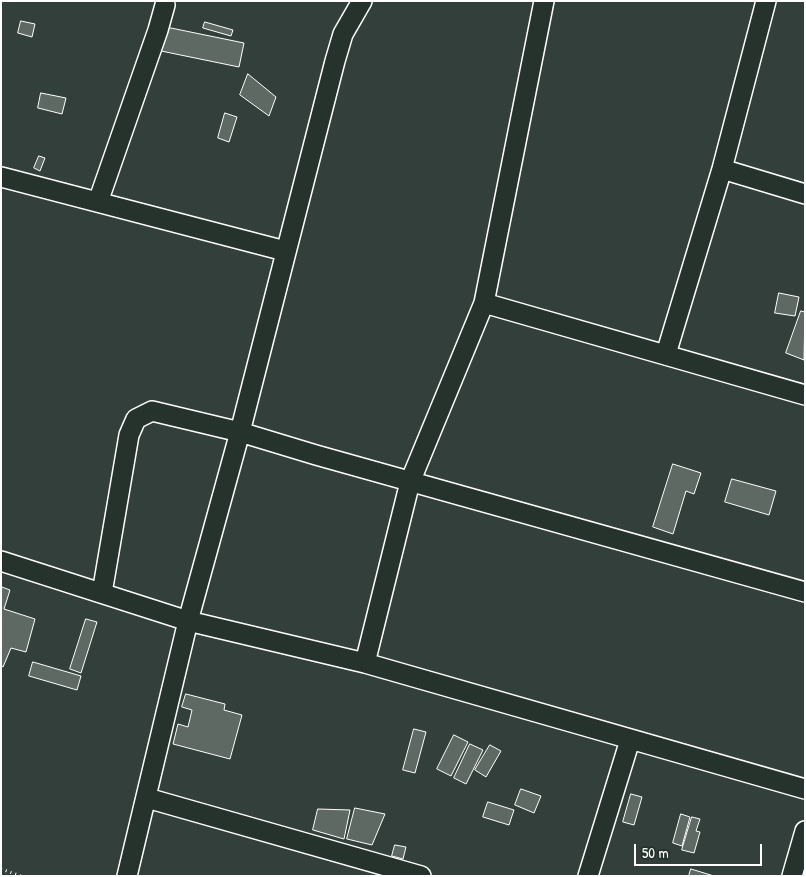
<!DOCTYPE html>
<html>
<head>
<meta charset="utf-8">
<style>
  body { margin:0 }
  #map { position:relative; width:806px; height:877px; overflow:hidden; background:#333f3a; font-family:"Patrick Hand",sans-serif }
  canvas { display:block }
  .frame { position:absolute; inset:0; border:2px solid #fff; pointer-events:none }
  .scale { position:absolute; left:634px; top:844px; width:128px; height:22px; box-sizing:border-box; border:2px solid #fff; border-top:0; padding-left:6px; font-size:15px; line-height:18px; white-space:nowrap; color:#fff; -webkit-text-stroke:4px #26332d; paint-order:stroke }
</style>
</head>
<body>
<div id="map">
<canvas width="806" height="877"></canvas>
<div class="frame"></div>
<div class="scale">50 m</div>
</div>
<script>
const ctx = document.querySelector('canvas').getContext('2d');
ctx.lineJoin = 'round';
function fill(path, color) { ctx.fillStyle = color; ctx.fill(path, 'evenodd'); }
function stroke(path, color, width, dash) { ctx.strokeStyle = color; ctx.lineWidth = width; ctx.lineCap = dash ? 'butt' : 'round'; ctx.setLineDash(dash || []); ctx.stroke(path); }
const building = new Path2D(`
  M21,21L35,24L32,37L18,33Z
  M205,22L233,30L231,36L203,28Z
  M166,27L244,43L239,67L161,51Z
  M248,74L276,97L269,116L240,95Z
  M41,93L66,98L62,114L38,108Z
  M225,113L237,117L229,142L218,138Z
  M39,156L45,158L40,171L34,168Z
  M779,293L799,297L795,316L775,313Z
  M801,311L805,312L804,360L786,353Z
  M673,464L701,473L694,494L686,491L673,534L653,527Z
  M732,479L776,491L769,515L725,502Z
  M2,587L10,590L4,609L35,619L26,652L11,648L3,667L1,666Z
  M86,619L97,622L81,673L70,669Z
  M33,662L81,676L77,690L29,676Z
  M186,694L225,704L224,710L242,715L230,759L173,744L178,724L188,727L192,710L182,707Z
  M414,729L426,732L415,773L403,770Z
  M454,735L468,742L451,776L437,769Z
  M470,744L483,750L466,784L454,778Z
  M490,745L501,751L486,777L475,770Z
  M521,789L541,796L534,813L515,805Z
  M631,794L642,797L634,825L623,822Z
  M488,802L514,810L509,825L483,817Z
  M355,808L385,814L372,845L347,839Z
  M318,809L350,810L344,839L313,830Z
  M681,814L690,817L682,846L673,843Z
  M692,817L700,819L696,831L700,832L694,853L682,850Z
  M395,845L406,847L403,859L392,856Z
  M691,869L714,876H689Z`);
const path = new Path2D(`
  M1,869L21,876`);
const minor = new Path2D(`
  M722,169L805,194
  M1,177L285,251
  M98,202L158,30L165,5
  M484,303L805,395
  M666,354L722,169L766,1
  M1,561L188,621L365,663L805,789
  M102,593L129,435L136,419L152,411L240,432L316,455L805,592
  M365,663L410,482L484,303L544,1
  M147,798L421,876
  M127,876L188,621L240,432L335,61L343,34L362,1
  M588,876L630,740
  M792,876L805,831`);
fill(building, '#5f6964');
stroke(building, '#fff', 1);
stroke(minor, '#fff', 22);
stroke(path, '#fff', 3, [1, 4]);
stroke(minor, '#26332d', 19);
</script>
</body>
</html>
